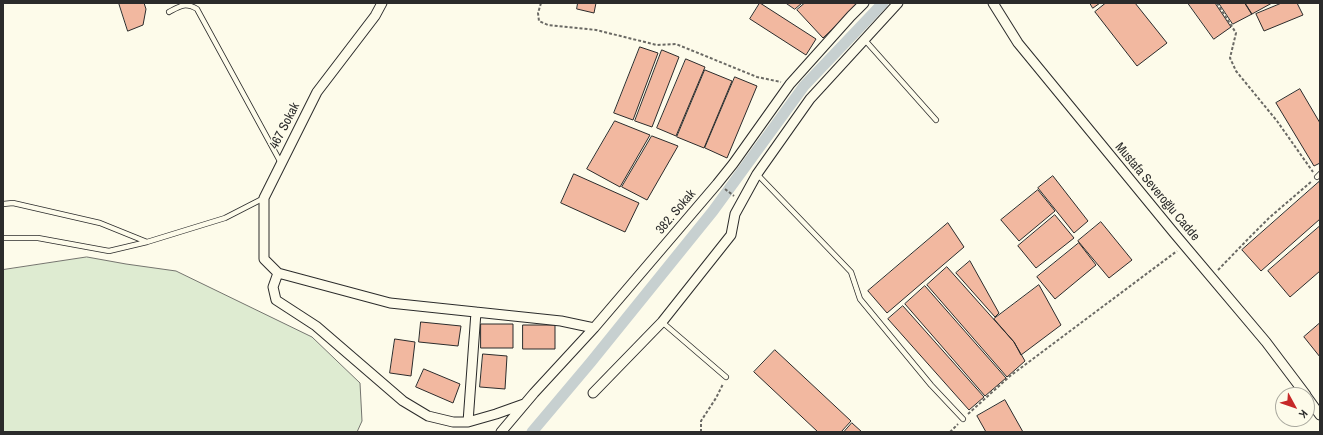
<!DOCTYPE html>
<html>
<head>
<meta charset="utf-8">
<style>
  body { margin:0 }
  #map { position:relative; width:1323px; height:435px; overflow:hidden; background:#fdfbea; font-family:"Archivo Narrow",sans-serif }
  canvas { display:block }
  .frame { position:absolute; inset:0; border:4px solid #2b2b2b; pointer-events:none }
  .north { position:absolute; left:1275px; top:387px; width:40px; height:40px; box-sizing:border-box; background:#fdfbea; border:1px solid #a9a89e; border-radius:50%; rotate:130deg; font-size:11px; font-weight:700; line-height:16px; text-align:center; color:#2b2b2b }
  .north::after { content:''; display:block; margin:auto; width:14px; height:18px; background:#c62828; clip-path:polygon(50% 0,100% 100%,50% 72%,0 100%) }
</style>
</head>
<body>
<div id="map">
<canvas width="1323" height="435"></canvas>
<div class="frame"></div>
<div class="north">K</div>
</div>
<script>
const ctx = document.querySelector('canvas').getContext('2d');
ctx.lineJoin = 'round';
function fill(path, color) { ctx.fillStyle = color; ctx.fill(path, 'evenodd'); }
function stroke(path, color, width, dash) { ctx.strokeStyle = color; ctx.lineWidth = width; ctx.lineCap = dash ? 'butt' : 'round'; ctx.setLineDash(dash || []); ctx.stroke(path); }
function label(font, color, halo, rows, align = 'center') {
  ctx.font = font + ' "Archivo Narrow",sans-serif'; ctx.lineWidth = 3; ctx.setLineDash([]); ctx.textBaseline = 'middle'; ctx.strokeStyle = halo; ctx.fillStyle = color; for (const [text, x, y, turn = 0] of rows) {
    ctx.save(); ctx.translate(x, y); ctx.rotate((+turn || 0) * Math.PI / 180); ctx.textAlign = isNaN(turn) ? turn : align; if (halo) ctx.strokeText(text, 0, 0); ctx.fillText(text, 0, 0); ctx.restore();
  }
}
const green = new Path2D(`
  M87,257L126,264L176,271L312,337L360,383L362,421L357,432H3V270Z`);
const canal = new Path2D(`
  M532,432L591,362L713,211L804,86L883,3`);
const building = new Path2D(`
  M119,3H144L146,9L143,25L128,31Z
  M578,3H596L594,13L577,9Z
  M760,3L816,39L806,55L750,19Z
  M786,3H802L795,9Z
  M805,3H860L823,38L797,10Z
  M1090,3H1100L1093,8Z
  M1106,3H1135L1167,43L1137,66L1095,12Z
  M1188,3H1215L1231,27L1214,39Z
  M1219,3H1245L1252,14L1233,24Z
  M1245,3H1272L1252,14Z
  M1282,3H1297L1303,15L1264,31L1256,14Z
  M640,47L658,53L633,120L614,113Z
  M662,50L679,57L652,127L635,121Z
  M686,59L705,67L676,136L657,128Z
  M705,70L732,81L704,148L677,137Z
  M735,77L757,86L727,158L705,148Z
  M1300,89L1320,123V163L1314,166L1276,103Z
  M615,121L650,135L620,187L587,169Z
  M652,136L678,146L647,200L622,187Z
  M574,174L639,203L625,232L561,203Z
  M1053,176L1088,221L1074,233L1038,188Z
  M1319,182L1320,184V219L1261,271L1242,250Z
  M1038,190L1055,211L1019,241L1001,220Z
  M1055,215L1074,238L1036,268L1018,246Z
  M1101,222L1132,260L1109,278L1078,241Z
  M948,223L964,247L887,313L868,291Z
  M1320,226V271L1290,297L1268,271Z
  M1079,243L1096,265L1055,299L1037,277Z
  M970,261L999,313L995,317L956,273Z
  M947,267L1014,342L1025,361L1007,377L927,285Z
  M1039,285L1061,325L1021,355L1014,342L994,319Z
  M925,286L1006,378L985,396L905,304Z
  M903,306L984,397L969,410L888,319Z
  M421,322L461,326L458,346L419,342Z
  M1320,323V357L1304,337Z
  M481,324H513V348H481Z
  M523,325H555V349H523Z
  M395,339L415,342L411,376L390,373Z
  M775,350L851,421L841,432H818L754,372Z
  M483,354L507,356L505,389L480,387Z
  M424,369L460,384L453,403L416,387Z
  M1005,400L1023,432H986L977,416Z
  M852,423L862,432H844Z`);
const path = new Path2D(`
  M541,3L538,13L539,21L548,25L596,30L657,45L676,44L757,77L781,82
  M1217,3L1236,33L1230,58L1236,71L1277,121L1313,172
  M725,189L734,196
  M1218,270L1249,238L1269,218L1312,181
  M968,414L1010,376L1177,251
  M701,432V421L716,398L723,384
  M950,432L958,424`);
const service = new Path2D(`
  M169,12C180,6 185,2 197,9L281,163
  M864,39L936,120
  M757,174L851,272L860,299L931,385L963,419
  M1317,177L1320,174
  M3,204L13,203L100,223L147,242L225,218L264,198
  M3,238H38L109,251L147,242
  M662,322L726,377`);
const minor = new Path2D(`
  M382,3L375,16L317,92L264,198V259L278,273L390,303L561,321L594,328
  M993,3L1018,43L1174,233L1266,342L1306,395
  M278,273L273,287L276,300L316,326L403,401L428,416L453,422H468L496,414L524,404
  M593,393L662,322L731,235L735,214L757,174L810,99L898,3
  M1307,397L1320,415
  M468,422L476,312
  M501,432L534,393L594,328L717,184L733,164L790,84L851,16L864,3`);
const streetNames = [
  ["467 Sokak",285,126,-63],
  ["Mustafa Severoğlu Cadde",1157,192,50],
  ["382. Sokak",676,212,-50]
];
fill(green, '#deebd1');
stroke(green, '#74746e', 1);
stroke(canal, '#c7d0d0', 11);
fill(building, '#f2b8a0');
stroke(building, '#2b2b2b', 1);
stroke(service, '#2b2b2b', 6);
stroke(minor, '#2b2b2b', 11);
stroke(path, '#6a6964', 2, [3, 2]);
stroke(service, '#fdfbea', 4.5);
stroke(minor, '#fdfbea', 9);
label('13px', '#2b2b2b', '#fdfbea', streetNames);
</script>
</body>
</html>
